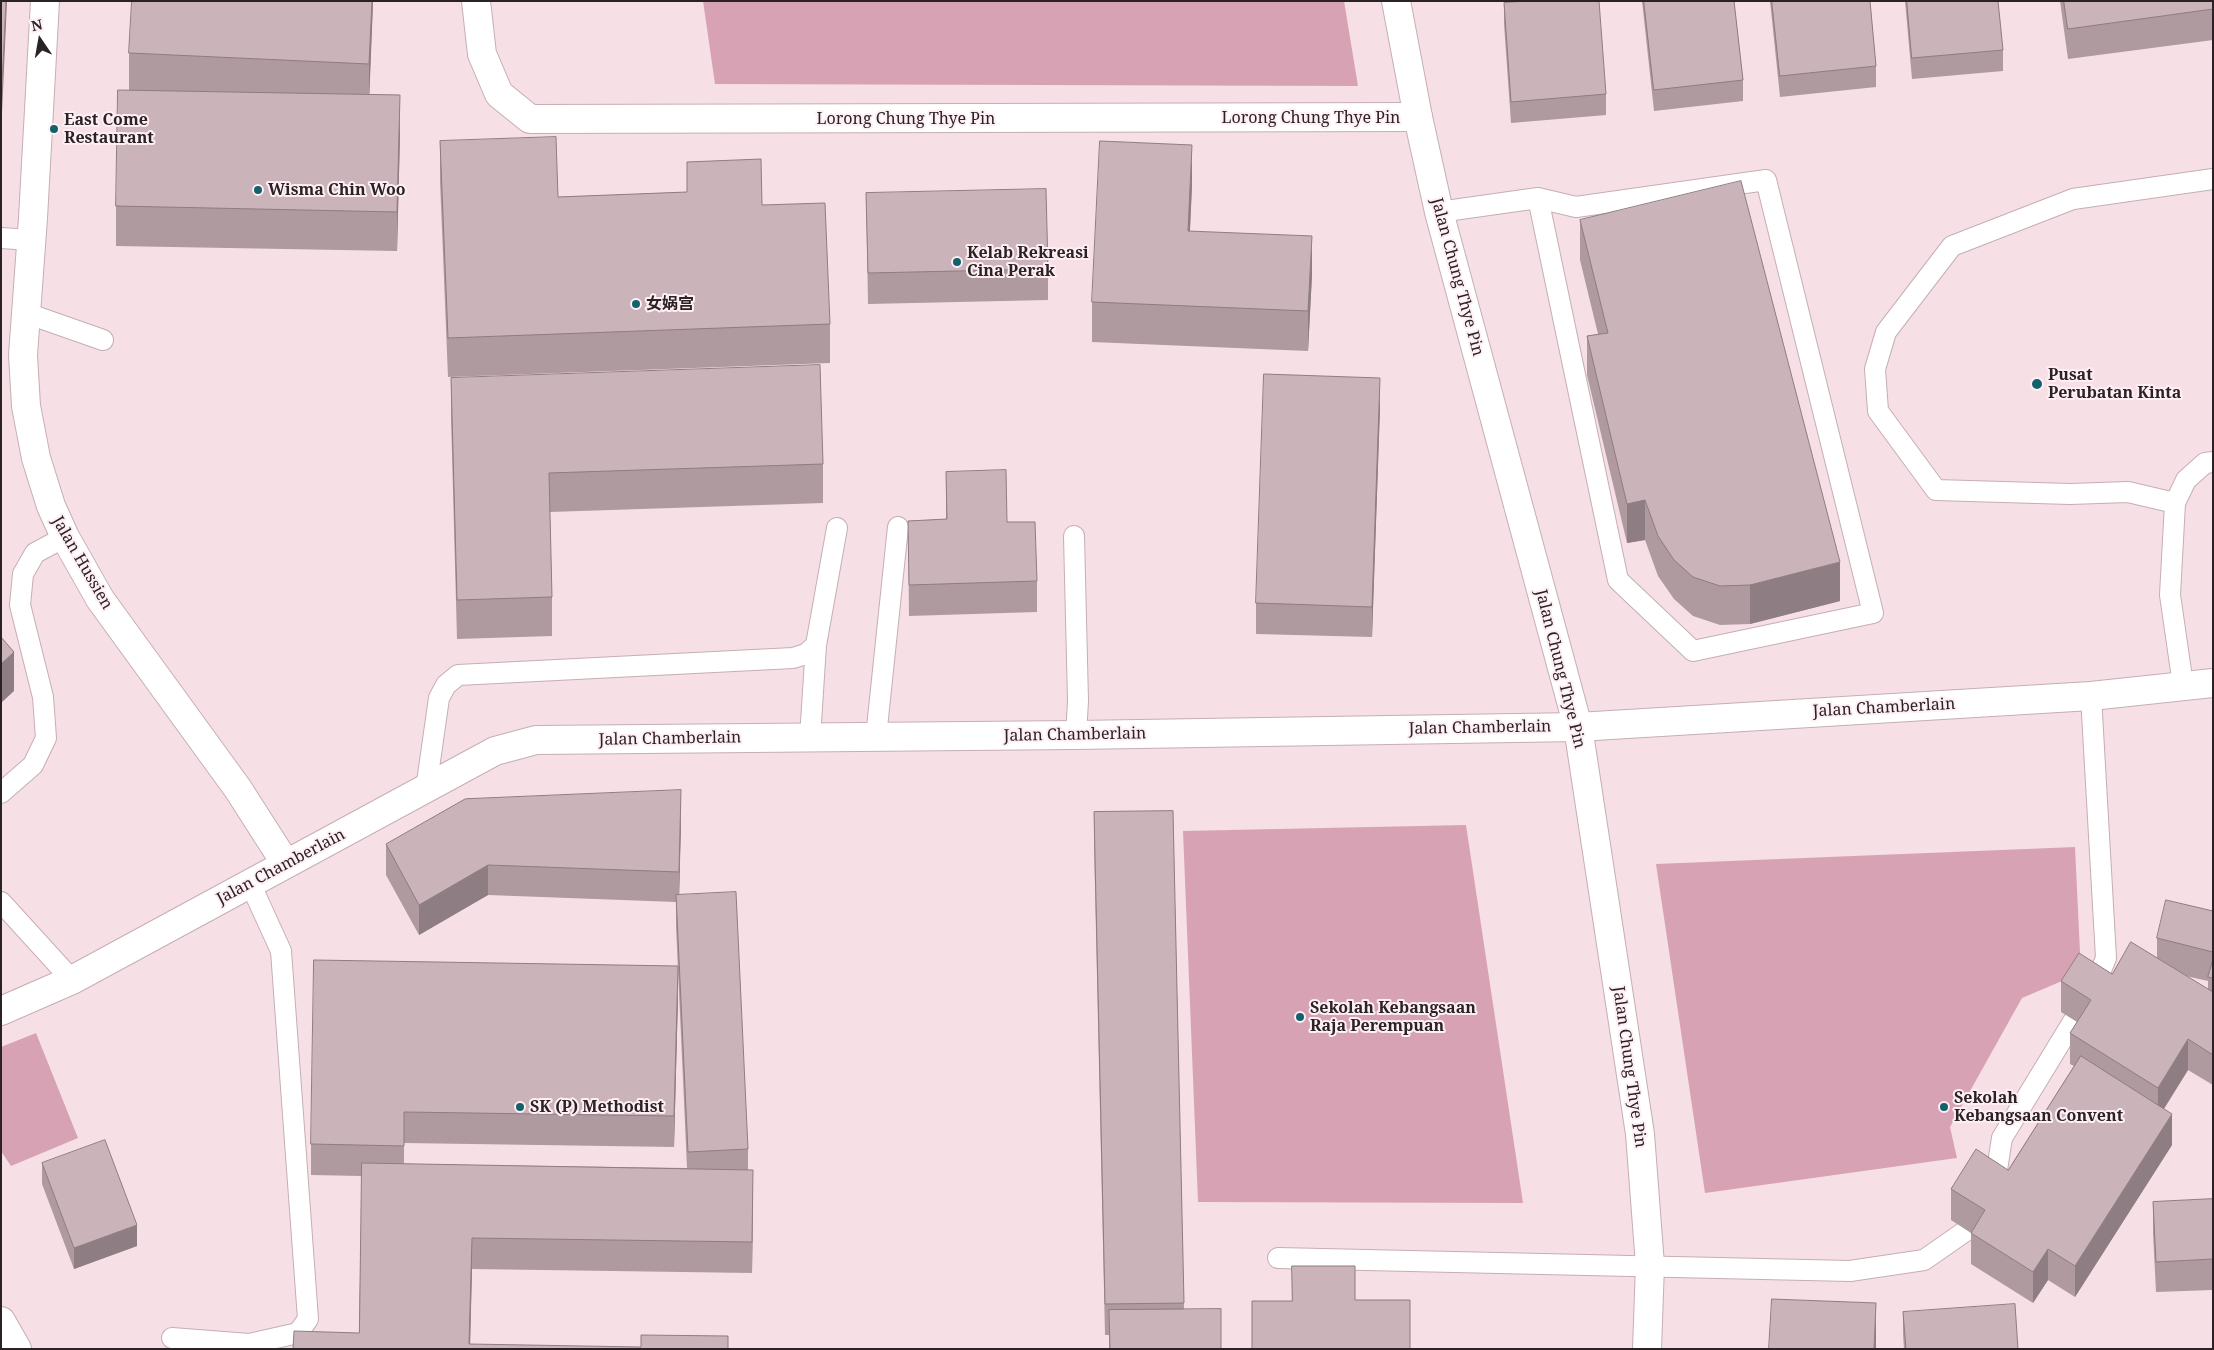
<!DOCTYPE html>
<html>
<head>
<meta charset="utf-8">
<style>
  body { margin:0 }
  #map { position:relative; width:2214px; height:1350px; overflow:hidden; background:#f7dfe6; font-family:"Noto Serif",serif }
  canvas { display:block }
  .frame { position:absolute; inset:0; border:2px solid #2b2225; pointer-events:none }
  .north { position:absolute; left:15px; top:15px; width:50px; height:50px; -webkit-text-stroke:4px #feeff4; paint-order:stroke; rotate:348deg; font-size:14px; font-weight:700; line-height:20px; text-align:center; color:#2b2225 }
  .north::after { content:''; display:block; margin:auto; width:18px; height:22px; background:#2b2225; clip-path:polygon(50% 0,100% 100%,50% 72%,0 100%) }
</style>
</head>
<body>
<div id="map">
<canvas width="2214" height="1350"></canvas>
<div class="frame"></div>
<div class="north">N</div>
</div>
<script>
const ctx = document.querySelector('canvas').getContext('2d');
ctx.lineJoin = 'round';
function fill(path, color) { ctx.fillStyle = color; ctx.fill(path, 'evenodd'); }
function stroke(path, color, width, dash) { ctx.strokeStyle = color; ctx.lineWidth = width; ctx.lineCap = dash ? 'butt' : 'round'; ctx.setLineDash(dash || []); ctx.stroke(path); }
function label(font, color, halo, rows, align = 'center') {
  ctx.font = font + ' "Noto Serif","Noto Sans SC",serif'; ctx.lineWidth = 4; ctx.setLineDash([]); ctx.textBaseline = 'middle'; ctx.strokeStyle = halo; ctx.fillStyle = color; for (const [text, x, y, turn = 0] of rows) {
    ctx.save(); ctx.translate(x, y); ctx.rotate((+turn || 0) * Math.PI / 180); ctx.textAlign = isNaN(turn) ? turn : align; if (halo) ctx.strokeText(text, 0, 0); ctx.fillText(text, 0, 0); ctx.restore();
  }
}
const green = new Path2D(`
  M703,1H1344L1358,86L715,84Z
  M1466,825L1523,1203L1198,1202L1183,831Z
  M2075,847L2081,973L2022,998L1950,1127L1957,1158L1705,1193L1656,864Z
  M36,1033L78,1138L11,1166L1,1151V1047Z`);
const service = new Path2D(`
  M1439,212L1538,198L1576,207L1766,180L1873,613L1693,651L1618,580L1538,198
  M1,238L31,240
  M26,313L103,340
  M2175,503L2128,492L2070,494L1936,490L1878,411L1875,369L1886,332L1952,246L2073,199L2213,179
  M1074,536L1078,701L1076,735
  M2183,685L2170,595L2175,503L2186,480L2205,463L2213,462
  M2091,696L2106,958L2092,992
  M876,737L898,527
  M810,738L816,645
  M426,789L439,698L446,685L458,675L793,658L806,654L816,645L837,528
  M1,793L33,765L46,738L43,697L20,605L23,574L35,553L65,537
  M1,902L72,980
  M1994,1189L2002,1138L2074,1020
  M1278,1258L1850,1271L1924,1260L1967,1230
  M172,1338L249,1344L298,1333L308,1319L281,951L250,883`);
const minor = new Path2D(`
  M45,1L33,218L23,355L26,406L36,458L51,506L65,537L100,599L238,789L286,864
  M476,1L482,54L499,94L530,119L1418,117
  M1,1011L72,980L495,751L536,740L1076,735L1578,727L2091,696L2213,683`);
const tertiary = new Path2D(`
  M1396,1L1418,117L1439,212L1578,727L1640,1134L1650,1265L1647,1349`);
const secondary = new Path2D(`
  M1,1321L17,1349`);
const wall = new Path2D(`
  M373,1L369,95L400,135L397,251L116,246V206L129,90V53Z
  M1642,1H1734L1743,80V101L1654,111Z
  M1770,1H1870L1876,66V87L1780,97Z
  M1905,1H1998L2003,50V71L1912,79Z
  M2060,1H2213V40L2068,59Z
  M1504,3L1606,94V115L1511,123L1504,24Z
  M440,141L558,197L687,192V162L762,205L830,324V363L448,377L440,181Z
  M1192,185L1190,231L1312,275L1308,351L1092,342V302Z
  M866,193L1048,269V300L868,304Z
  M1580,220L1840,601L1750,624L1720,625L1693,616L1674,599L1658,576L1645,540L1627,543L1587,375V336L1598,334L1580,260Z
  M451,378L823,464V503L550,512L552,597V636L457,639L451,417Z
  M1380,408L1372,637L1256,634V603Z
  M946,472L1007,522L1037,581V612L909,616L908,521L946,519Z
  M1173,811L1184,1309L1221,1349H1109V1335H1105L1094,843V812Z
  M681,821L679,895L748,1149V1170L753,1200L752,1273L472,1269L470,1344L293,1349L359,1333L362,1176L311,1175V1144L678,996L674,1147L404,1143V1164L687,1168L676,926V902L488,895L419,935L386,875V844Z
  M2213,911V1085L2188,1070L2164,1109L2172,1145L2075,1297L2048,1280L2033,1303L1971,1264V1233L1951,1220V1189L2008,1170L2074,1066L2070,1064V1033L2077,1022L2061,1012V981L2112,974L2157,958V938ZM2186,976L2208,981V990Z
  M42,1163L137,1246L74,1269L42,1184Z
  M2213,1199V1290L2156,1292L2153,1233V1202Z
  M1903,1312L2018,1349H1904L1903,1334Z`);
const shadedWall = new Path2D(`
  M6,1H7L1,136V106Z
  M372,1H373V4L369,104V64Z
  M400,95V135L397,251V212Z
  M1192,145V185L1188,270V231Z
  M1312,236V275L1308,351V311Z
  M1380,378V408L1372,637V607Z
  M1645,500V540L1627,543V504Z
  M1840,562V601L1750,624V585Z
  M14,652V691L1,703V664Z
  M681,790V821L679,903V872Z
  M488,865V895L419,935V905Z
  M678,966V996L674,1147V1116Z
  M2188,1039V1070L2158,1118V1088Z
  M2172,1114V1145L2075,1297V1266Z
  M753,1170V1200L752,1273V1242Z
  M137,1225V1246L74,1269V1248Z
  M472,1238V1269L470,1349H469Z
  M2048,1249V1280L2033,1303V1272Z
  M1876,1303V1349H1874Z`);
const building = new Path2D(`
  M1,1H6L1,106Z
  M132,1H372L369,64L129,53Z
  M1526,1H1599L1606,94L1511,102L1504,3Z
  M1644,1H1734L1743,80L1654,90Z
  M1772,1H1870L1876,66L1780,76Z
  M1907,1H1998L2003,50L1912,58Z
  M2064,1H2213V9L2068,29Z
  M118,90L400,95L397,212L116,206Z
  M556,137L558,197L687,192V162L761,159L762,205L825,203L830,324L448,338L440,141Z
  M1100,141L1192,145L1188,231L1312,236L1308,311L1092,302Z
  M1741,181L1840,562L1750,585L1720,586L1693,577L1674,560L1658,536L1645,500L1627,504L1587,336L1608,333L1580,220Z
  M1046,189L1048,269L868,273L866,193Z
  M820,365L823,464L549,473L552,597L457,600L451,378Z
  M1264,374L1380,378L1372,607L1256,603Z
  M1006,470L1007,522H1035L1037,581L909,585L908,521L947,519L946,472Z
  M1,637L14,652L1,664Z
  M681,790L679,872L488,865L419,905L386,844L465,799Z
  M1173,811L1184,1303L1105,1304L1094,812Z
  M736,892L748,1149L688,1152L676,895Z
  M2166,900L2213,911V952L2157,938Z
  M2131,942L2213,992V1055L2188,1039L2158,1088L2070,1033L2091,1000L2061,981L2079,953L2112,974Z
  M314,960L678,966L674,1116L404,1112V1146L311,1144Z
  M2213,960V978L2208,977Z
  M2081,1056L2172,1114L2075,1266L2048,1249L2033,1272L1971,1233L1985,1210L1951,1189L1976,1149L2008,1170Z
  M105,1140L137,1225L74,1248L42,1163Z
  M362,1163L753,1170L752,1242L472,1238L469,1344L641,1347V1335L728,1336V1349H293L294,1331L359,1333Z
  M2213,1199V1259L2156,1262L2153,1202Z
  M1292,1266H1355V1300H1410V1349H1252V1301H1292Z
  M1772,1299L1876,1303L1874,1349H1769Z
  M2015,1304L2018,1349H1906L1903,1312Z
  M1221,1309V1349H1110L1109,1310Z`);
const markers = [
  [54,129,5,"#13616b"],
  [258,190,5,"#13616b"],
  [957,262,5,"#13616b"],
  [636,304,5,"#13616b"],
  [2037,384,6,"#13616b"],
  [1300,1017,5,"#13616b"],
  [520,1107,5,"#13616b"],
  [1944,1107,5,"#13616b"]
];
const streetNames = [
  ["Lorong Chung Thye Pin",1311,118],
  ["Lorong Chung Thye Pin",906,119],
  ["Jalan Chung Thye Pin",1457,277,75],
  ["Jalan Hussien",82,563,60],
  ["Jalan Chung Thye Pin",1560,669,76],
  ["Jalan Chamberlain",1884,708,-3],
  ["Jalan Chamberlain",1480,728,-1],
  ["Jalan Chamberlain",1075,735,-1],
  ["Jalan Chamberlain",670,739,-1],
  ["Jalan Chamberlain",281,867,-28],
  ["Jalan Chung Thye Pin",1629,1067,82]
];
const poiNames = [
  ["East Come",64,120],
  ["Restaurant",64,138],
  ["Wisma Chin Woo",268,190],
  ["Kelab Rekreasi",967,253],
  ["Cina Perak",967,271],
  ["女娲宫",646,304],
  ["Pusat",2048,375],
  ["Perubatan Kinta",2048,393],
  ["Sekolah Kebangsaan",1310,1008],
  ["Raja Perempuan",1310,1026],
  ["Sekolah",1954,1098],
  ["Kebangsaan Convent",1954,1116],
  ["SK (P) Methodist",530,1107]
];
fill(green, '#d7a3b4');
stroke(service, '#c5aeb5', 22);
stroke(minor, '#c5aeb5', 30);
stroke(tertiary, '#c5aeb5', 30);
stroke(secondary, '#c5aeb5', 30);
stroke(service, '#fff', 20);
stroke(minor, '#fff', 28);
stroke(tertiary, '#fff', 28);
stroke(secondary, '#fff', 28);
fill(wall, '#af9aa0');
fill(shadedWall, '#8e7d82');
fill(building, '#cbb3ba');
stroke(building, '#8e7d82', 1);
for (const [x, y, r, color] of markers) { const dot = new Path2D(); dot.arc(x, y, r, 0, 2 * Math.PI); ctx.fillStyle = color; ctx.fill(dot); stroke(dot, '#feeff4', 2); }
label('16px', '#2b2225', '#feeff4', streetNames);
label('bold 16px', '#2b2225', '#feeff4', poiNames, 'left');
</script>
</body>
</html>
